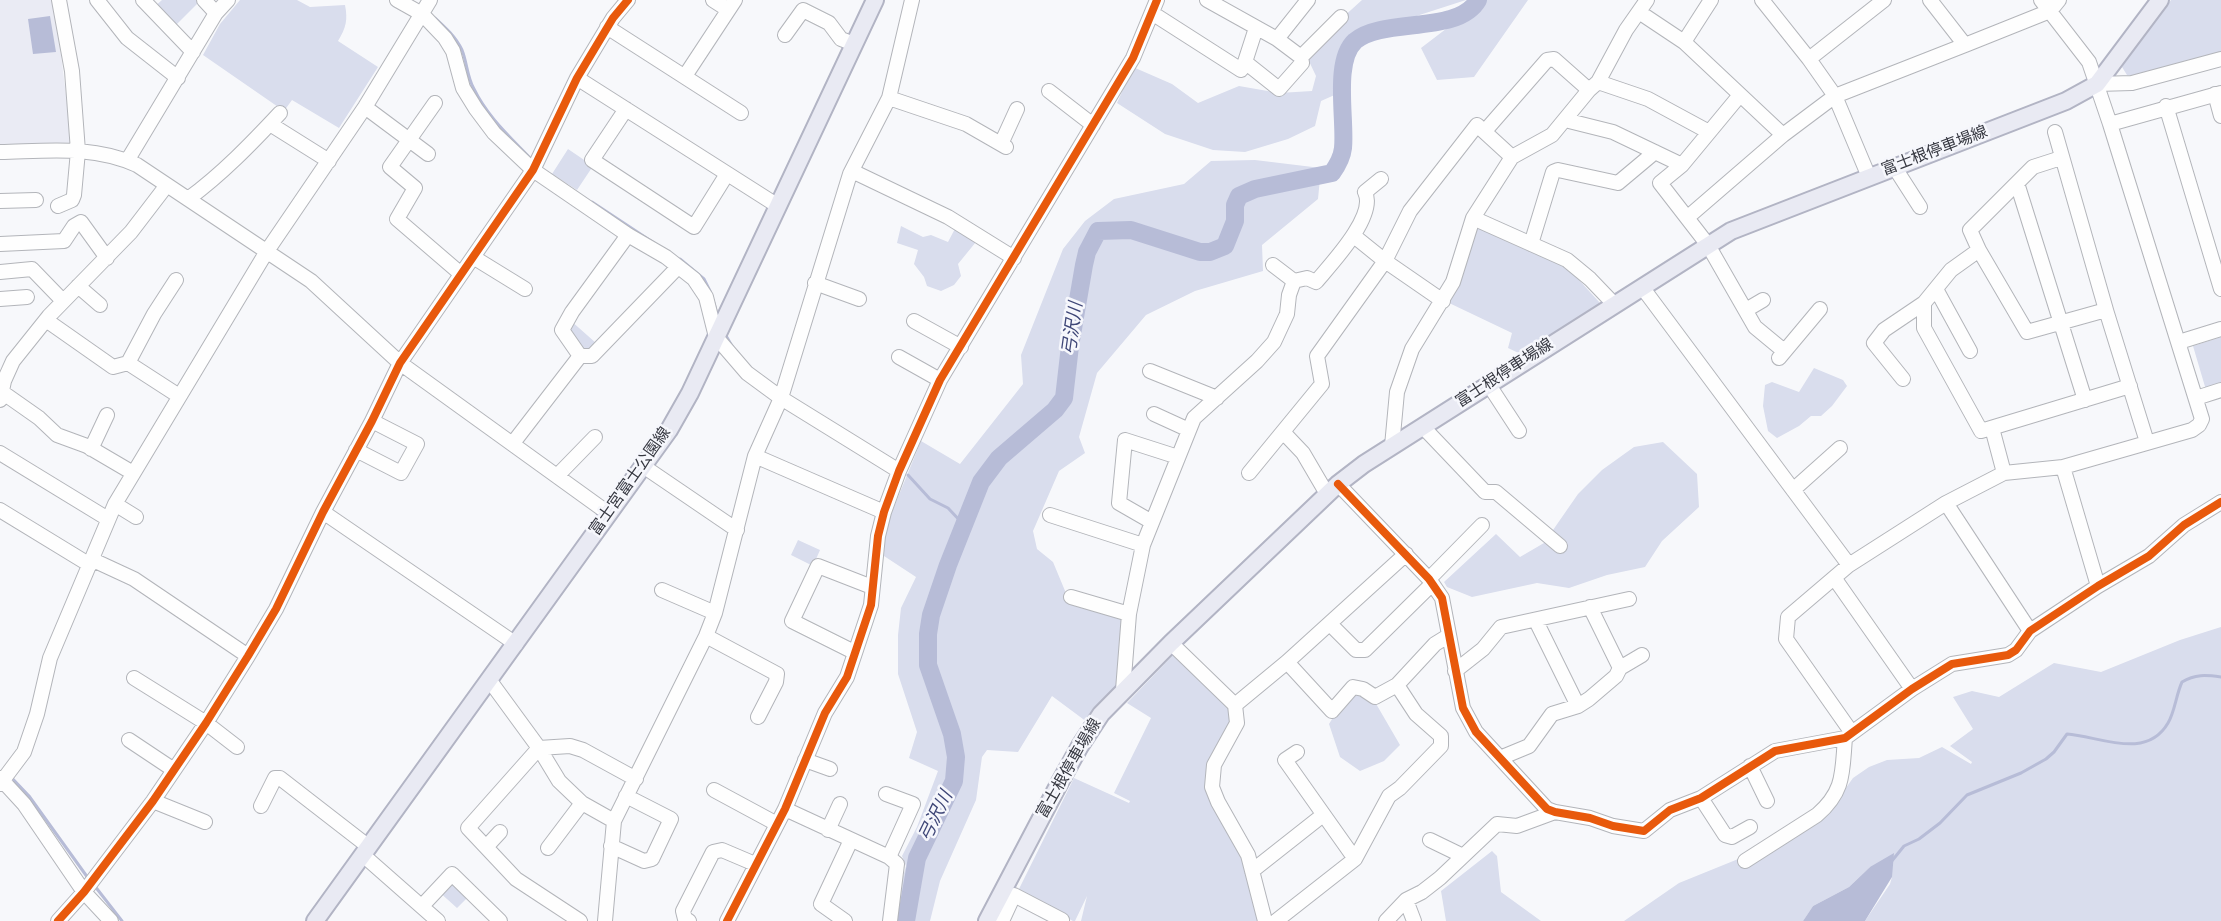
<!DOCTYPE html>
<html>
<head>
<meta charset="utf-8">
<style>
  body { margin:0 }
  canvas { display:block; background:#f7f8fb }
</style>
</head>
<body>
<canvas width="2221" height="921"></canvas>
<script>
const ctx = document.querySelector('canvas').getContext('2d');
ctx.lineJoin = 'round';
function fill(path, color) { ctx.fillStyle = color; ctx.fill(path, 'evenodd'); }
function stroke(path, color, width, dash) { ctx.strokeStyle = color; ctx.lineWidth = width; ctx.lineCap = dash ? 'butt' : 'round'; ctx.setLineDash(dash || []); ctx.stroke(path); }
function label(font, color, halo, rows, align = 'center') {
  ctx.font = font + ' "Source Sans 3","Noto Sans JP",sans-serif'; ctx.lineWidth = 5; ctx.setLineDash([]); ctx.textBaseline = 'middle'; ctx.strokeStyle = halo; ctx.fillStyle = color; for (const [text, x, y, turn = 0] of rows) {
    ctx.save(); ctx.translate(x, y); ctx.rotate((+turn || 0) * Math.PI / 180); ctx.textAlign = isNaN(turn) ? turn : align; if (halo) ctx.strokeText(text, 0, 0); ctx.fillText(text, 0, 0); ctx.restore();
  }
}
const built = new Path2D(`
  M0,0H54L72,143L0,147Z`);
const green = new Path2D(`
  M162,0H201L171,30L152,9Z
  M240,0H297L310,7L345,5C348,20 346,28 338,41L378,67L339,128L292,100L284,111L203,55L220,24Z
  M1362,0H1466L1373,30L1353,39L1348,89L1321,101L1315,126L1288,139L1245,152L1213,150L1165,134L1117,103L1133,67L1172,84L1198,103L1239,86L1279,93L1312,91L1316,76L1307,57L1310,47Z
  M1479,0H1528L1474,77L1437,80L1421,48L1476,6Z
  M2171,0H2221V53L2138,76L2127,75L2122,67L2128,57Z
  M568,149L593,166L577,190L552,174Z
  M1255,160L1321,168L1318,199L1262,245L1263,271L1195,291L1146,315L1097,373L1079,437L1085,453L1059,471L1033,531L1037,549L1053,562L1068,598L1126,615L1121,681L1087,722L1052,696L1018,752L987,750L982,757L976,800L940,881L930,921H895L900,888L906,866L902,856L917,827L938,771L909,758L917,732L898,674V635L901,608L916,577L884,556L885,529L921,441L960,464L1023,384L1021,355L1063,249L1085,221L1114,199L1184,184L1211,161Z
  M958,223L980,237L958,264L961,276L954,285L941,291L927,286L924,277L914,264L918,250L897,243L901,226L923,237L931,235L948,242Z
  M1474,224L1521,244L1569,269L1600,303L1525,356L1508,348L1512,333L1447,302Z
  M570,320L596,343L588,353L563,331Z
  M2221,337V387L2206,390L2193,346Z
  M1814,368L1843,380L1847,386L1832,406L1821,416H1811L1799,426L1777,438L1768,431L1763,406L1765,385L1772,382L1799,392Z
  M1663,442L1697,474L1699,507L1662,541L1645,567L1607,575L1569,588L1537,583L1472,597L1447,587L1444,582L1496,534L1520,557L1544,543L1578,494L1602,470L1634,447Z
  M798,540L820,550L813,566L791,555Z
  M2221,627V921H1865L1890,884L1892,877L1870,867L1849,887L1813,906L1803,921H1624L1679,883L1790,838L1828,813L1853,778L1869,767L1887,760L1919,758L1942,747L1971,764L1972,762L1950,746L1973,729L1953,697L1972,691L1999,697L2054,663L2101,672L2180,640Z
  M1178,650L1235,705V722L1209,784L1245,867L1261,921H1081L1087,896L1075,921H1073L1018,891L1074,778L1129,803L1130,801L1114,793L1151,718L1127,703Z
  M1351,689L1375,702L1400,745L1384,761L1360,771L1340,757L1329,724Z
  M1492,851L1497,856L1501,892L1541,921H1446L1441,891Z
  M452,874L472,893L457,908L437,890Z`);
const water = new Path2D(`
  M50,16L56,52L33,54L28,19Z
  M1894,853L1892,877L1865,921H1803L1813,906L1849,887L1870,867Z`);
const stream = new Path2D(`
  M435,18C445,27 456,37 462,50C467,62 467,77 474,89C487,116 509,136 529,157
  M592,202L654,243
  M680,259L704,279L710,291
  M713,300L717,314
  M725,334L732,346
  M908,475L930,499L948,508L964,525
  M10,776L29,796L88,878
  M1891,862L1904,846L1919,839L1940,823L1967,795L2021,773L2046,759L2054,752L2067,734C2099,736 2146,761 2168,723C2175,711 2176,695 2182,682C2195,674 2206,675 2221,677
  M94,885L122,921`);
const river = new Path2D(`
  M906,921L917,858L954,781L956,757L952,734L928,665V634L931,615L948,565L981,482L999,458L1055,410L1064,398L1070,346L1084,265L1087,252L1098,231L1131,230L1200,252H1210L1225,246L1235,221V205L1239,196L1255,189L1332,173C1337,166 1342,157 1343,148C1346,121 1333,61 1355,41C1383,17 1458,35 1478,0`);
const minor = new Path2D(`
  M97,0L127,38L178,78
  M143,0L193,52
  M204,0L216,13
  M397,0L422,14L445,38L453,51L463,88L476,109L494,133L533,170L628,235L666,257L694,279L706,297L716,337L747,373L781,398L899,471
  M713,0L727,9
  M912,0L889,98L966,124L1006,147
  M1207,0L1277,39L1308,0
  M1762,0L1809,59L1835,96L1869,177
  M1639,12L1684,42L1783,135
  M1152,13L1241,70L1245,62L1279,89L1302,63L1301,57L1277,39
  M607,27L741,113
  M785,35L803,10L829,23L841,39L854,44
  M1684,42L1711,0
  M1965,45L2050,11L2059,0
  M1301,57L1341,17
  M1809,59L1884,0
  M1245,62L1256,28
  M685,76L735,0
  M577,78L778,206
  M1598,82L1648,99L1709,132
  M2097,84L2132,83L2221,59
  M1049,91L1093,125
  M2215,94L2221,116
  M1740,95L1682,165L1660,183L1708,245L1755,327L1784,351
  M435,103L390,167L415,188L397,219L461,274
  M2166,106L2221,289
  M365,107L428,154
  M626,109L592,160L694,227L727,174
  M1565,120L1613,132L1682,165
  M270,124L329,161
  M2110,124L2221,93
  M1485,131L1547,60L1554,59L1589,90
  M2055,132L2106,310L2147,442
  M1001,144L1017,109
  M0,152C48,151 92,145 137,165L311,281L400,363L608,513
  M2061,158L2033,167L1970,230L1979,250L2027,332L2106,310
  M127,161L216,13L228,0
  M1895,168L1920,207
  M852,171L948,217L1014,258
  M2017,183L2085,400
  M188,199C222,174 251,144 280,113
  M0,201L36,200
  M58,206L72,200L74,195L78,151L72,71L59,0
  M1688,217L1783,135L1835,96L1965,45L1930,0
  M1473,218L1567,260L1590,279L1614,304
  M1354,236L1385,261L1443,301
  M0,244L64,241L74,226L81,222L107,258
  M1531,244L1553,172L1558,170L1618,183L1655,152
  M473,257L525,289
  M1273,265L1294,281
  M0,272L32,269L63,301
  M815,283L859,299
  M78,286L100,305
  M1642,287L1849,565
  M1936,289L1970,351
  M0,299L27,297
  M1924,303V328L1981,431L2130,386
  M1746,310L1763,300
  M46,320L113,367L128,363L179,396
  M914,321L961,347
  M2179,342L2221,329
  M580,356L562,330L572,312L628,235
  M899,357L940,380
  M1779,358L1820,309
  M128,363L154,314L176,280
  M1150,371L1217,398
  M1903,379L1874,343L1884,330L1924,303L1951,270L1979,250
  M1489,385L1519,431
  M2,392L39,418L57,435L87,446L133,473
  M2196,398L2221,390
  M0,400L4,381L13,361L49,316L131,232L167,185
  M1154,414L1189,430
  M1423,427L1485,492H1496L1560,546
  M1992,428L2004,473
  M1284,433L1303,453L1327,494
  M513,443L580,356H592L678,267
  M1392,446L1397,392L1412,349L1453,282L1473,218L1512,157L1552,135L1589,90L1598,82L1626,30L1647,0
  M91,449L107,415
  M356,450L401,473L417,444L372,421
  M0,453L108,519
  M755,456L884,512
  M643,466L737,530
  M2063,467L2098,586
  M1249,473L1322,384L1317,356L1385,261L1410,211L1477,125L1512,157
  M557,476L595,437
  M1338,484L1429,579L1442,598L1463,708L1476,732L1547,809L1555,812L1590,818L1613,826L1644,831L1670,810L1701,798L1775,751L1845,738L1912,689L1952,664L2008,655L2016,650L2030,631L2098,586L2149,556L2184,525L2221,502
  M1793,490L1840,448
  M1946,503L2030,631
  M115,504L136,517
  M0,510L90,565
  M323,512L516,644
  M1050,515L1143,545
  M1152,522L1119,503L1125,440L1178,457
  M93,560L134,579L248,656
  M1429,579L1482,525
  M1835,579L1912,689
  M662,590L715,613
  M1071,597L1129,614
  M1590,607L1620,668
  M1536,621L1578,706
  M1330,624L1356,650H1365L1432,584
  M706,636L777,674L776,682L758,717
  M1171,643L1235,705L1237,723L1214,765L1212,787L1218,802L1248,855L1265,921
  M854,652L792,621L818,566L872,587
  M1287,662L1332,711L1353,687L1363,689L1375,697L1397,685
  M1455,671L1483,649L1501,627L1629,599
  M134,678L206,723L237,747
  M490,681L539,748L559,781L582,803L614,821
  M1123,690L1129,614L1143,545L1194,418L1257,361L1274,342L1287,314L1289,295L1294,281L1307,278L1316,282C1331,264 1377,216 1365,192L1381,179
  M1235,705L1287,662L1406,554
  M1852,733L1786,639L1788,617L1849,565L1946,503L2004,473L2063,467L2192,430L2199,425L2202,419L2110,124L2089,62L2041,0
  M129,740L174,770
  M1297,752L1285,760L1355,859
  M1500,758L1529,746L1552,714L1578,706L1589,699L1616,676L1620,668L1642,655
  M805,760L830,769
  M1750,766L1767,801
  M0,778L24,804L84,892L111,921
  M0,784L24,752L37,714L50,658L115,504L267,251L365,107L430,0
  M714,790L777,824
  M886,794L913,804L889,857
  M1701,798L1725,835L1732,837L1750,827
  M153,801L205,822
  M261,806L275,778H280L369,847
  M785,809L889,857L897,864L890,921
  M828,830L840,804
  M1430,840L1463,856
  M487,846L500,832
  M611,846L644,861L652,859L671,819L626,796
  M548,848L582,803
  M363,855L438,921
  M1745,861L1817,815C1845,791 1842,772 1845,738
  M1252,871L1323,815
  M1406,900L1414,921
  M422,906L452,874L500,921
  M58,921L84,892L153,801L206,723L248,656L276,609L323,512L372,421L400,363L533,170L577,78L613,18L628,0
  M580,921L516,879L468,828L539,748L570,746L583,750L636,779
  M605,921L614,821L706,636L715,613L755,456L781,398L850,174L889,98
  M689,921L685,919L683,911L713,852L722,850L755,864
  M727,921L785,809L825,713L847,677L871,605L878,536L884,512L899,471L940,380L1133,58L1157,0
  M845,921L821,904L851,840
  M1002,921L1014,895L1062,920
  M1276,921L1355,859L1389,796L1400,788L1441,746V736L1416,714L1397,685L1435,644L1448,636
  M1386,921L1406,900L1422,892L1440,878L1497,824L1517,826L1555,812`);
const major = new Path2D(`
  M315,921L669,430L690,393L875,0
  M987,921L1060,782L1080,746L1101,714L1171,643L1338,484L1364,464L1731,231L2066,101L2097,84L2160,0`);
const cycleway = new Path2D(`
  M1338,484L1429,579L1442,598L1463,708L1476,732L1547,809L1555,812L1590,818L1613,826L1644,831L1670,810L1701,798L1775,751L1845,738L1912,689L1952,664L2008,655L2016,650L2030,631L2098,586L2149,556L2184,525L2221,502
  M58,921L84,892L153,801L206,723L248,656L276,609L323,512L372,421L400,363L533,170L577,78L613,18L628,0
  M727,921L785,809L825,713L847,677L871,605L878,536L884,512L899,471L940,380L1133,58L1157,0`);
const streetNames = [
  ["富士根停車場線",1935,152,-21],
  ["富士根停車場線",1505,374,-33],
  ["富士宮富士公園線",631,482,-55],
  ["富士根停車場線",1070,769,-60]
];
const waterNames = [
  ["弓沢川",1074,329,-82],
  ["弓沢川",937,817,-64]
];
fill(built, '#eaebf4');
fill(green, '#d9dded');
fill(water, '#b7bcd7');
stroke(stream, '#b7bcd7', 3);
stroke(river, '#b7bcd7', 18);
stroke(minor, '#b3b5ba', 16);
stroke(major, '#b2b4c4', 20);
stroke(minor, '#fefefe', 14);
stroke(major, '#e9eaf3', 16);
stroke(cycleway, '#e8590c', 8);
label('16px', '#363841', '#f6f7fc', streetNames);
label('italic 18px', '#3e4677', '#f6f7fc', waterNames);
</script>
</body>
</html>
